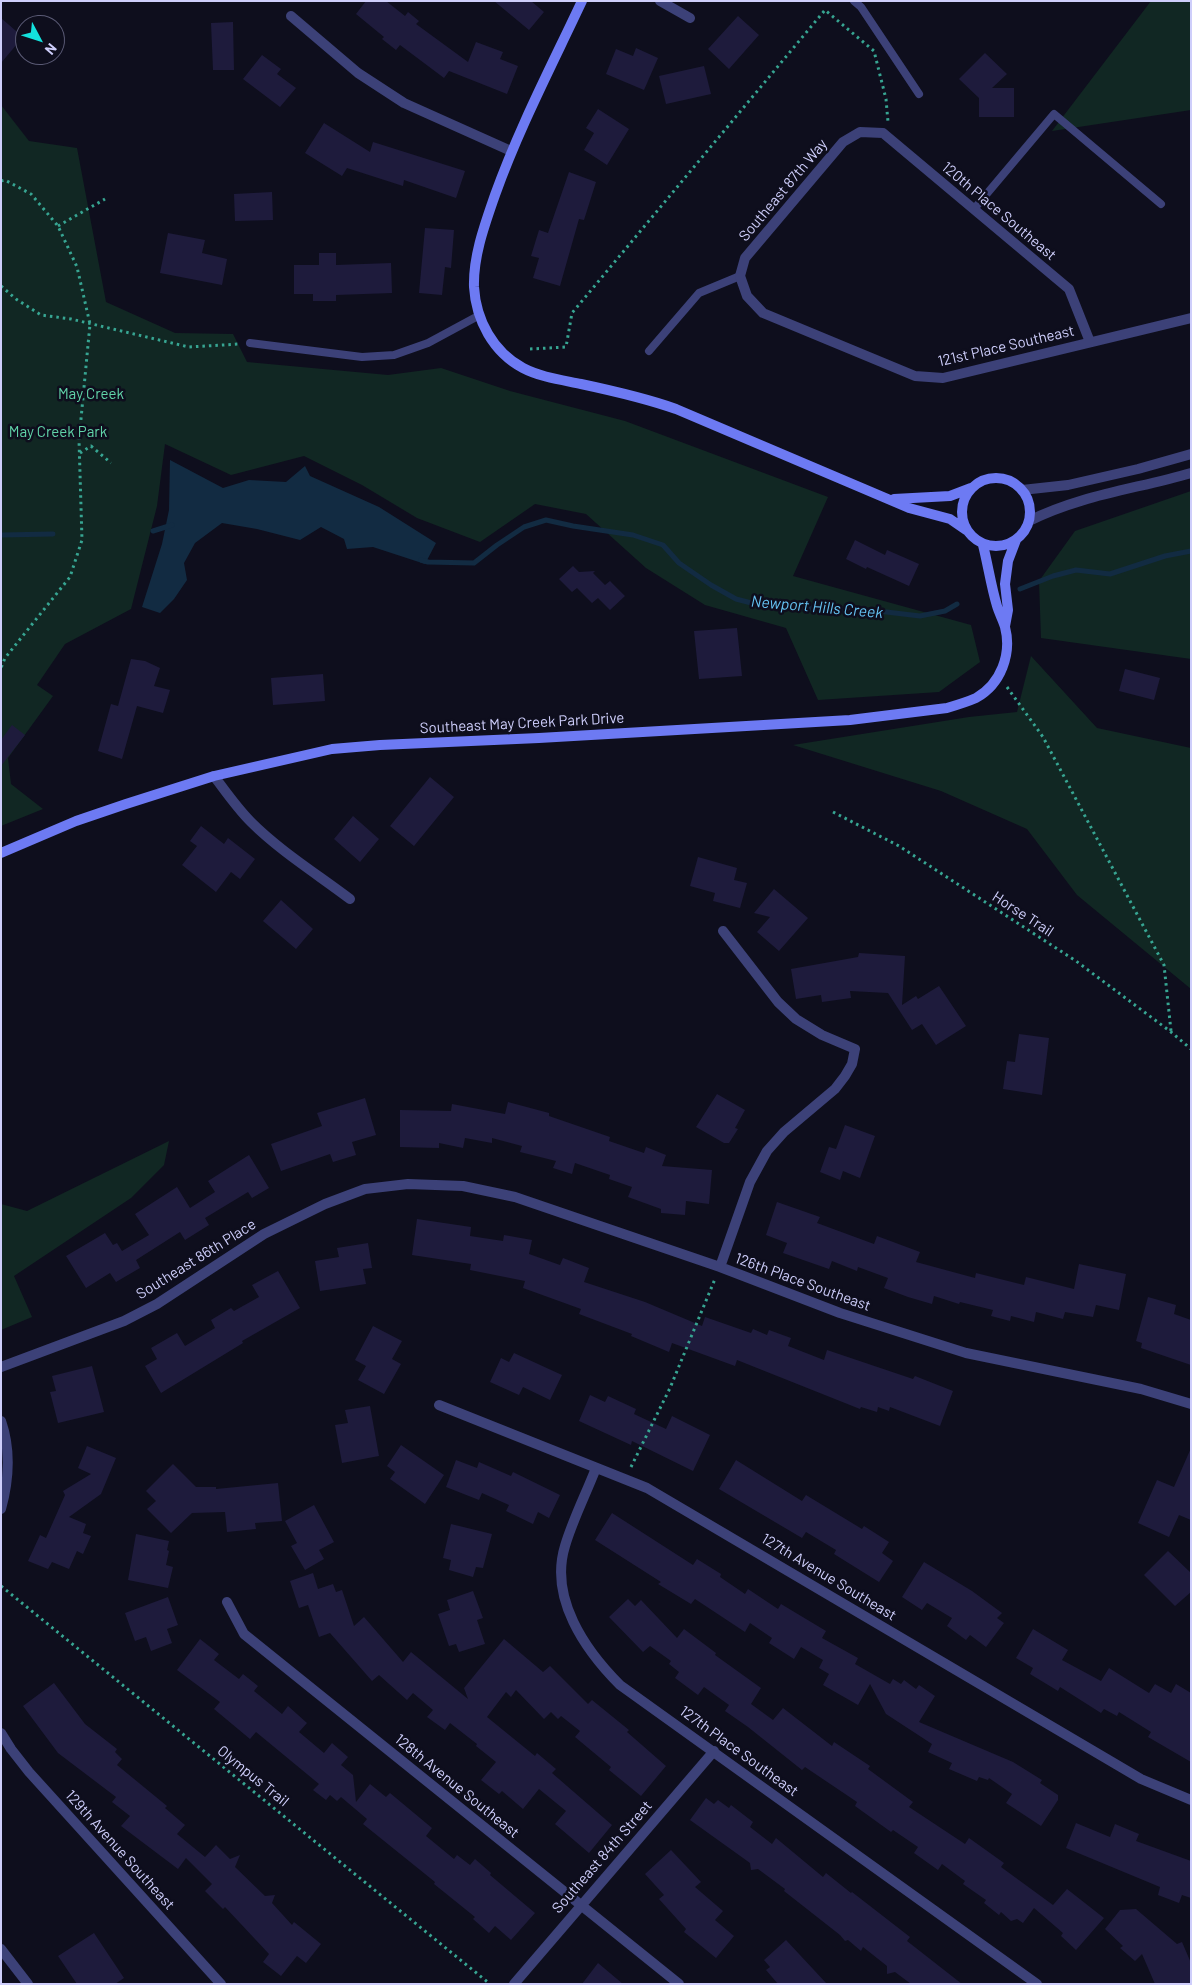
<!DOCTYPE html>
<html>
<head>
<meta charset="utf-8">
<style>
  body { margin:0 }
  #map { position:relative; width:1192px; height:1985px; overflow:hidden; background:#0e0e1d; font-family:Barlow,sans-serif }
  canvas { display:block }
  .frame { position:absolute; inset:0; border:2px solid #cecefb; pointer-events:none }
  .north { position:absolute; left:15px; top:15px; width:50px; height:50px; box-sizing:border-box; background:#0e0e1d; border:1px solid #5b5b76; border-radius:50%; rotate:130deg; font-size:14px; font-weight:700; line-height:20px; text-align:center; color:#cecefb }
  .north::after { content:''; display:block; margin:auto; width:18px; height:22px; background:#13e1dd; clip-path:polygon(50% 0,100% 100%,50% 72%,0 100%) }
</style>
</head>
<body>
<div id="map">
<canvas width="1192" height="1985"></canvas>
<div class="frame"></div>
<div class="north">N</div>
</div>
<script>
const ctx = document.querySelector('canvas').getContext('2d');
ctx.lineJoin = 'round';
function fill(path, color) { ctx.fillStyle = color; ctx.fill(path, 'evenodd'); }
function stroke(path, color, width, dash) { ctx.strokeStyle = color; ctx.lineWidth = width; ctx.lineCap = dash ? 'butt' : 'round'; ctx.setLineDash(dash || []); ctx.stroke(path); }
function label(font, color, halo, rows, align = 'center') {
  ctx.font = font + ' Barlow,sans-serif'; ctx.lineWidth = 5; ctx.setLineDash([]); ctx.textBaseline = 'middle'; ctx.strokeStyle = halo; ctx.fillStyle = color; for (const [text, x, y, turn = 0] of rows) {
    ctx.save(); ctx.translate(x, y); ctx.rotate((+turn || 0) * Math.PI / 180); ctx.textAlign = isNaN(turn) ? turn : align; if (halo) ctx.strokeText(text, 0, 0); ctx.fillText(text, 0, 0); ctx.restore();
  }
}
const green = new Path2D(`
  M1151,1H1191V110L1052,131Z
  M1,105L29,141L77,148L106,302L175,333L233,334L247,362L388,375L441,368L510,391L625,421L828,497L793,576L971,625L980,662L939,692L818,700L786,628L705,605L646,568L586,514L535,504L480,542L417,518L362,485L304,456L231,475L165,444L157,506L131,609L65,644L37,685L53,696L8,758L11,784L43,809L1,826Z
  M1191,491V659L1041,638L1039,581L1075,531Z
  M1031,656L1097,728L1191,748V989L1077,895L1027,829L941,791L793,745L969,717L1017,712Z
  M169,1141L164,1165L131,1198L14,1276L32,1317L1,1330V1204L27,1211Z`);
const water = new Path2D(`
  M170,460L223,488L249,480L286,482L305,466L310,476L379,507L436,543L425,564L373,547L347,549L344,539L321,527L300,540L257,529L222,523L195,543L184,563L187,580L174,599L160,613L142,607L162,544L169,510Z`);
const stream = new Path2D(`
  M153,531L172,525
  M1,535L53,534
  M421,560L428,562L474,563L497,545L524,527L546,520L573,526L633,535L663,545L679,563L711,585L736,599L763,606L878,611L920,616L945,611L957,604
  M1020,589L1053,576L1076,570L1110,574L1165,556L1191,551`);
const building = new Path2D(`
  M366,1H386L405,16L408,12L419,21L416,24L468,62L476,42L503,52L500,59L518,66L507,94L449,71L444,78L400,45L396,50L382,39L384,37L356,14Z
  M494,1H531L544,12L529,30Z
  M738,16L759,35L729,69L708,49Z
  M1,18L23,37L1,63Z
  M233,22L234,70H213L211,23Z
  M636,48L658,58L644,90L606,74L616,49L633,56Z
  M985,53L1007,74L992,88H1014V117H979V98L959,79Z
  M262,55L281,69L277,74L296,88L280,107L243,79Z
  M704,66L711,94L666,104L659,76Z
  M598,109L629,129L607,165L584,150L594,133L586,128Z
  M324,123L370,152L373,142L465,171L456,198L404,180L403,186L347,168L342,176L305,153Z
  M569,172L596,182L584,220L579,219L560,286L533,278L539,258L531,256L539,230L548,233Z
  M272,192L273,220L235,221L234,194Z
  M425,228L454,230L451,268L445,267L442,295L419,293Z
  M168,233L205,240L202,253L227,259L222,285L160,273Z
  M319,253H336V265L391,263L392,293L336,295V301H313V294H294V265H319Z
  M855,540L885,555L887,550L919,564L909,586L867,567L866,569L846,559Z
  M573,566L579,572L595,571L593,573L605,585L610,581L625,596L610,610L598,598L592,603L577,588L572,592L559,579Z
  M737,628L742,676L699,679L694,631Z
  M131,659L145,661L160,668L154,686L170,690L163,713L137,706L122,759L98,751L111,704L118,706Z
  M1125,669L1160,678L1154,700L1119,691Z
  M323,674L325,701L273,705L271,678Z
  M12,725L25,735L1,766V740Z
  M430,777L454,797L414,846L390,826Z
  M353,816L379,839L360,862L334,839Z
  M201,826L224,844L228,838L255,859L240,879L231,872L216,892L182,865L197,846L190,841Z
  M698,857L737,868L734,880L747,883L740,908L713,901L715,893L690,886Z
  M774,889L808,918L779,951L757,932L770,917L754,913Z
  M281,900L313,929L296,949L263,921Z
  M859,953L905,956L902,1005L916,996L918,999L939,986L966,1026L936,1045L922,1024L912,1030L888,993L850,991L851,998L822,1002L821,995L796,999L791,969L858,957Z
  M1019,1034L1049,1038L1042,1095L1003,1089L1007,1061L1015,1062Z
  M717,1094L745,1110L735,1128L738,1129L729,1143H724L696,1127Z
  M365,1098L376,1135L352,1142L356,1155L333,1162L330,1154L281,1171L271,1144L322,1126L317,1113Z
  M508,1102L549,1113V1116L610,1137L609,1141L644,1153L646,1147L666,1155L662,1166L712,1170L709,1204L686,1201L685,1215L661,1213V1209L628,1197L632,1187L609,1179L610,1175L575,1163L572,1174L553,1168L556,1161L520,1152L522,1146L492,1138V1143L465,1138L463,1148L439,1143V1148L400,1147V1110L451,1111L452,1104L505,1114Z
  M845,1125L875,1136L860,1178L843,1171L840,1180L820,1172L829,1147L836,1149Z
  M249,1155L269,1188L252,1198L248,1192L205,1218L209,1225L185,1240L180,1232L136,1260L140,1268L116,1282L110,1273L86,1288L66,1256L105,1233L113,1245L117,1243L122,1251L149,1235L135,1214L177,1187L190,1208L215,1192L208,1181Z
  M777,1202L820,1217L817,1223L874,1244L877,1236L920,1252L916,1262L975,1278L976,1273L1024,1285L1026,1277L1074,1289L1079,1264L1126,1274L1119,1310L1096,1305L1093,1317L1065,1312L1063,1319L1036,1312L1034,1322L1011,1316L1010,1321L991,1316L993,1310L960,1302L959,1304L934,1296L932,1304L908,1297L884,1288L888,1278L858,1267L857,1271L832,1261L829,1269L783,1253L787,1243L766,1235Z
  M417,1219L471,1227L470,1236L503,1241L504,1235L532,1240L529,1254L560,1265L563,1258L589,1268L584,1282L645,1302L702,1326L705,1317L751,1333L753,1329L767,1335L769,1330L791,1338L788,1346L824,1360L827,1350L913,1379L915,1376L953,1391L940,1426L890,1407L889,1411L878,1407L877,1412L861,1407L860,1409L737,1360L735,1366L672,1343L669,1352L631,1336L632,1334L579,1314L581,1309L523,1288L525,1281L470,1270L471,1264L412,1255Z
  M368,1243L372,1268L363,1269L366,1284L320,1291L315,1261L339,1257L337,1248Z
  M278,1271L300,1308L242,1341L243,1343L161,1393L145,1366L157,1359L151,1348L177,1333L185,1346L215,1328L211,1320L231,1308L234,1311L259,1297L252,1285Z
  M1148,1297L1176,1305L1174,1314L1191,1320V1365L1141,1348L1142,1343L1136,1341Z
  M373,1326L402,1341L392,1359L401,1364L384,1394L358,1380L366,1366L355,1360Z
  M514,1353L562,1375L550,1400L523,1387L519,1395L490,1382L501,1358L509,1362Z
  M92,1366L104,1412L58,1423L50,1392L56,1391L52,1376Z
  M590,1395L605,1402L608,1396L636,1409L634,1414L666,1429L672,1416L710,1435L693,1471L632,1441L631,1445L579,1421Z
  M370,1406L379,1456L342,1463L335,1425L348,1423L345,1410Z
  M401,1445L444,1475L425,1504L390,1479L395,1472L387,1466Z
  M87,1446L116,1458L101,1494L69,1517L86,1524L83,1533L91,1536L83,1554L77,1551L69,1569L52,1562L48,1569L28,1561L40,1535L46,1538L65,1495L63,1491L91,1474L78,1468Z
  M1191,1448V1520L1179,1515L1169,1537L1138,1523L1157,1480L1174,1487Z
  M456,1460L477,1468L479,1462L511,1476L513,1472L560,1495L549,1518L538,1512L533,1524L506,1511L509,1505L482,1493L479,1500L446,1487Z
  M736,1460L802,1501L806,1495L862,1529L864,1526L889,1542L882,1553L893,1561L879,1582L834,1554L836,1550L806,1532L802,1538L719,1489Z
  M173,1464L196,1487H216V1489L278,1483L282,1521L255,1523L256,1529L227,1532L225,1512L192,1513L171,1533L147,1509L156,1501L146,1491Z
  M314,1505L334,1542L319,1550L324,1559L305,1570L291,1546L297,1543L285,1521Z
  M612,1513L693,1565L697,1559L721,1574L720,1577L745,1594L748,1589L778,1609L781,1604L826,1631L822,1638L858,1658L855,1664L890,1684L893,1679L901,1684L904,1680L916,1689L919,1685L935,1696L919,1722L1013,1762L1042,1780L1040,1783L1058,1795V1800L1041,1826L1006,1803L1012,1794L989,1778L988,1780L979,1777L977,1781L949,1769L952,1763L928,1752L932,1744L886,1714L870,1684L858,1705L823,1685L829,1674L819,1668L823,1660L801,1647L794,1659L769,1643L772,1638L750,1623L745,1632L695,1599L691,1604L658,1584L661,1582L595,1540Z
  M451,1524L492,1534L483,1568L476,1567L473,1577L449,1570L451,1560L443,1558Z
  M136,1534L169,1541L167,1550L169,1551L166,1565L173,1567L168,1588L128,1580Z
  M1168,1551L1191,1573V1592L1175,1606L1144,1575Z
  M924,1562L972,1591L1002,1613L997,1618L1004,1623L986,1647L970,1635L966,1640L947,1626L952,1618L927,1603L922,1610L902,1597Z
  M313,1573L318,1589L333,1584L336,1592L342,1590L354,1626L364,1617L403,1662L411,1652L468,1699L464,1688L504,1639L543,1672L550,1666L588,1704L592,1700L629,1730L627,1732L666,1766L641,1796L609,1770L611,1767L575,1737L580,1731L561,1716L558,1719L551,1712L544,1719L516,1690L511,1697L506,1692L487,1717L535,1756L537,1753L556,1769L552,1773L612,1825L589,1853L555,1824L566,1811L539,1789L523,1809L502,1791L499,1794L481,1780L496,1762L476,1746L477,1744L450,1723L445,1730L427,1717L433,1710L413,1693L407,1700L379,1675L372,1681L330,1633L319,1637L308,1605L299,1608L290,1581Z
  M473,1591L483,1618L477,1620L485,1644L459,1652L456,1644L449,1646L438,1614L450,1610L447,1600Z
  M168,1597L178,1625L167,1629L172,1643L151,1651L146,1637L135,1641L125,1613Z
  M628,1599L635,1606L641,1600L677,1638L684,1629L716,1653L715,1655L761,1688L751,1704L773,1720L783,1708L832,1746L834,1742L870,1766L868,1769L913,1802L909,1807L965,1844L969,1838L1004,1863L1001,1867L1053,1905L1067,1889L1104,1918L1076,1950L1061,1936L1063,1933L1034,1908L1023,1923L1017,1919L1011,1921L1001,1912L999,1915L984,1903L986,1900L963,1884L965,1881L942,1864L938,1870L914,1853L918,1847L893,1830L891,1832L855,1806L857,1802L805,1767L802,1770L748,1727L725,1711L729,1705L704,1687L698,1695L675,1678L679,1672L669,1664L671,1661L650,1646L643,1652L609,1617Z
  M1033,1629L1068,1650L1062,1660L1101,1681L1109,1668L1149,1693L1155,1684L1171,1693L1176,1684L1191,1693V1762L1148,1737L1151,1732L1119,1712L1117,1716L1104,1709L1101,1713L1060,1687L1058,1691L1030,1674L1033,1668L1016,1658Z
  M200,1639L219,1654L214,1660L239,1679L243,1674L258,1686L254,1691L282,1714L288,1706L307,1723L299,1732L324,1753L332,1743L348,1757L341,1765L353,1775L356,1802L370,1784L386,1797L390,1793L432,1828L426,1836L454,1859L457,1855L470,1865L475,1859L491,1873L490,1875L535,1913L511,1940L495,1926L489,1933L473,1919L475,1917L434,1884L435,1882L363,1824L367,1819L341,1797L337,1801L330,1795L326,1800L313,1790L319,1784L256,1732L250,1739L214,1709L220,1702L177,1670Z
  M54,1683L85,1724L117,1749L115,1752L122,1759L117,1765L167,1806L165,1808L185,1825L177,1834L205,1857L216,1845L230,1859L240,1855L235,1867L265,1896L275,1895L272,1903L292,1925L294,1922L321,1944L306,1963L297,1956L281,1976L263,1962L269,1954L225,1907L223,1909L205,1891L212,1884L186,1858L178,1869L121,1826L130,1816L112,1802L116,1797L58,1753L23,1706Z
  M706,1798L714,1804L718,1800L729,1808L731,1805L753,1822L750,1827L772,1844L776,1838L823,1877L826,1873L851,1893L852,1892L910,1937L907,1941L962,1984H911L895,1972L887,1974V1966L863,1947L861,1951L848,1940L845,1941L840,1935L784,1891L785,1889L758,1869L751,1870L750,1863L690,1820Z
  M1076,1823L1110,1837L1115,1824L1139,1834L1136,1841L1191,1861V1898L1182,1895L1179,1903L1158,1895L1160,1887L1066,1848Z
  M671,1850L701,1882L695,1887L723,1911L715,1920L734,1936L716,1958L684,1932L686,1929L659,1899L664,1895L645,1874Z
  M1136,1909L1177,1944L1182,1942L1191,1963V1984H1155L1142,1954L1135,1961L1120,1948L1123,1946L1105,1929L1120,1910Z
  M94,1933L124,1978L115,1984H77L58,1956Z
  M786,1940L827,1984H778L766,1970L770,1967L764,1960Z
  M598,1963L623,1984H582Z`);
const path = new Path2D(`
  M1,181L5,180L31,194L58,226L77,267L90,324L79,440L82,540L70,577L5,658L1,668
  M58,226L105,199
  M1,286L16,299L41,315L71,319L189,347L239,344
  M530,349L566,347L572,313L825,10L874,51L886,99L888,122
  M80,453L91,446L111,463
  M1007,687L1043,737L1164,965L1171,1031
  M833,812L899,846L1076,961L1171,1032L1191,1049
  M631,1467L670,1388L715,1279
  M1,1586L490,1984`);
const lane = new Path2D(`
  M854,1L861,7L919,94
  M974,209L1054,114L1161,204
  M250,343L362,357L394,355L428,343L478,316
  M649,351L699,293L740,276`);
const street = new Path2D(`
  M660,1L690,18
  M291,16L358,73L404,103L511,151
  M1090,342L1069,289L883,133L860,132L843,142L745,258L740,276L747,296L763,313L915,376L943,378L1191,318
  M1022,490L1068,485L1138,469L1191,454
  M1029,521C1081,495 1136,489 1191,473
  M214,776C226,792 237,808 251,822C280,851 317,874 350,899
  M720,1267L750,1182L767,1151L784,1132L835,1089L845,1076L852,1064L855,1049L822,1035L796,1019L778,1002L723,931
  M1,1367L124,1321L157,1304L264,1234L325,1204L365,1189L408,1184L463,1186L515,1197L720,1267L840,1313L966,1353L1141,1389L1191,1404
  M439,1405L647,1488L1141,1779L1191,1800
  M1,1421C11,1450 9,1480 1,1509
  M596,1468C586,1494 573,1519 565,1546C549,1598 585,1650 620,1685L1037,1984
  M227,1602L244,1634L679,1984
  M1,1733L11,1749L29,1772L221,1984
  M1,1949L28,1984
  M514,1984L714,1751`);
const secondary = new Path2D(`
  M582,1C552,65 519,128 495,195C485,224 473,256 474,287C476,320 493,352 523,368C540,377 562,380 581,384C614,391 645,398 676,409L909,508L950,519L966,530
  M962 512a34 34 0 1 1 68 0a34 34 0 1 1-68 0Z
  M894,499L950,496L971,488
  M1005,626L1008,610L1005,584L1008,561L1016,540
  M1,853L76,821L126,804L214,776L332,749L380,745L539,738L850,720L947,708C957,705 967,702 976,698C1001,684 1012,654 1005,627C1003,620 999,613 997,606C991,586 988,565 983,545`);
const streetNames = [
  ["Southeast 87th Way",783,190,-50],
  ["120th Place Southeast",999,211,40],
  ["121st Place Southeast",1006,346,-13],
  ["Southeast May Creek Park Drive",522,723,-3],
  ["Horse Trail",1023,914,33],
  ["Southeast 86th Place",196,1259,-32],
  ["126th Place Southeast",803,1282,20],
  ["127th Avenue Southeast",829,1577,31],
  ["127th Place Southeast",739,1751,36],
  ["Olympus Trail",253,1776,39],
  ["128th Avenue Southeast",457,1786,39],
  ["129th Avenue Southeast",120,1850,48],
  ["Southeast 84th Street",602,1857,-49]
];
const parkNames = [
  ["May Creek",91,394],
  ["May Creek Park",58,432]
];
const waterNames = [
  ["Newport Hills Creek",817,607,5]
];
fill(green, '#112723');
fill(water, '#122b42');
stroke(stream, '#122b42', 5);
fill(building, '#1e1b3c');
stroke(path, '#37a592', 3, [2.5, 4]);
stroke(lane, '#3c4178', 8);
stroke(street, '#3c4178', 10);
stroke(secondary, '#6d7af3', 10);
label('15px', '#cecefb', '#0e0e1d', streetNames);
label('15px', '#61d4a9', '#0e0e1d', parkNames);
label('italic 16px', '#65c2f2', '#0e0e1d', waterNames);
</script>
</body>
</html>
